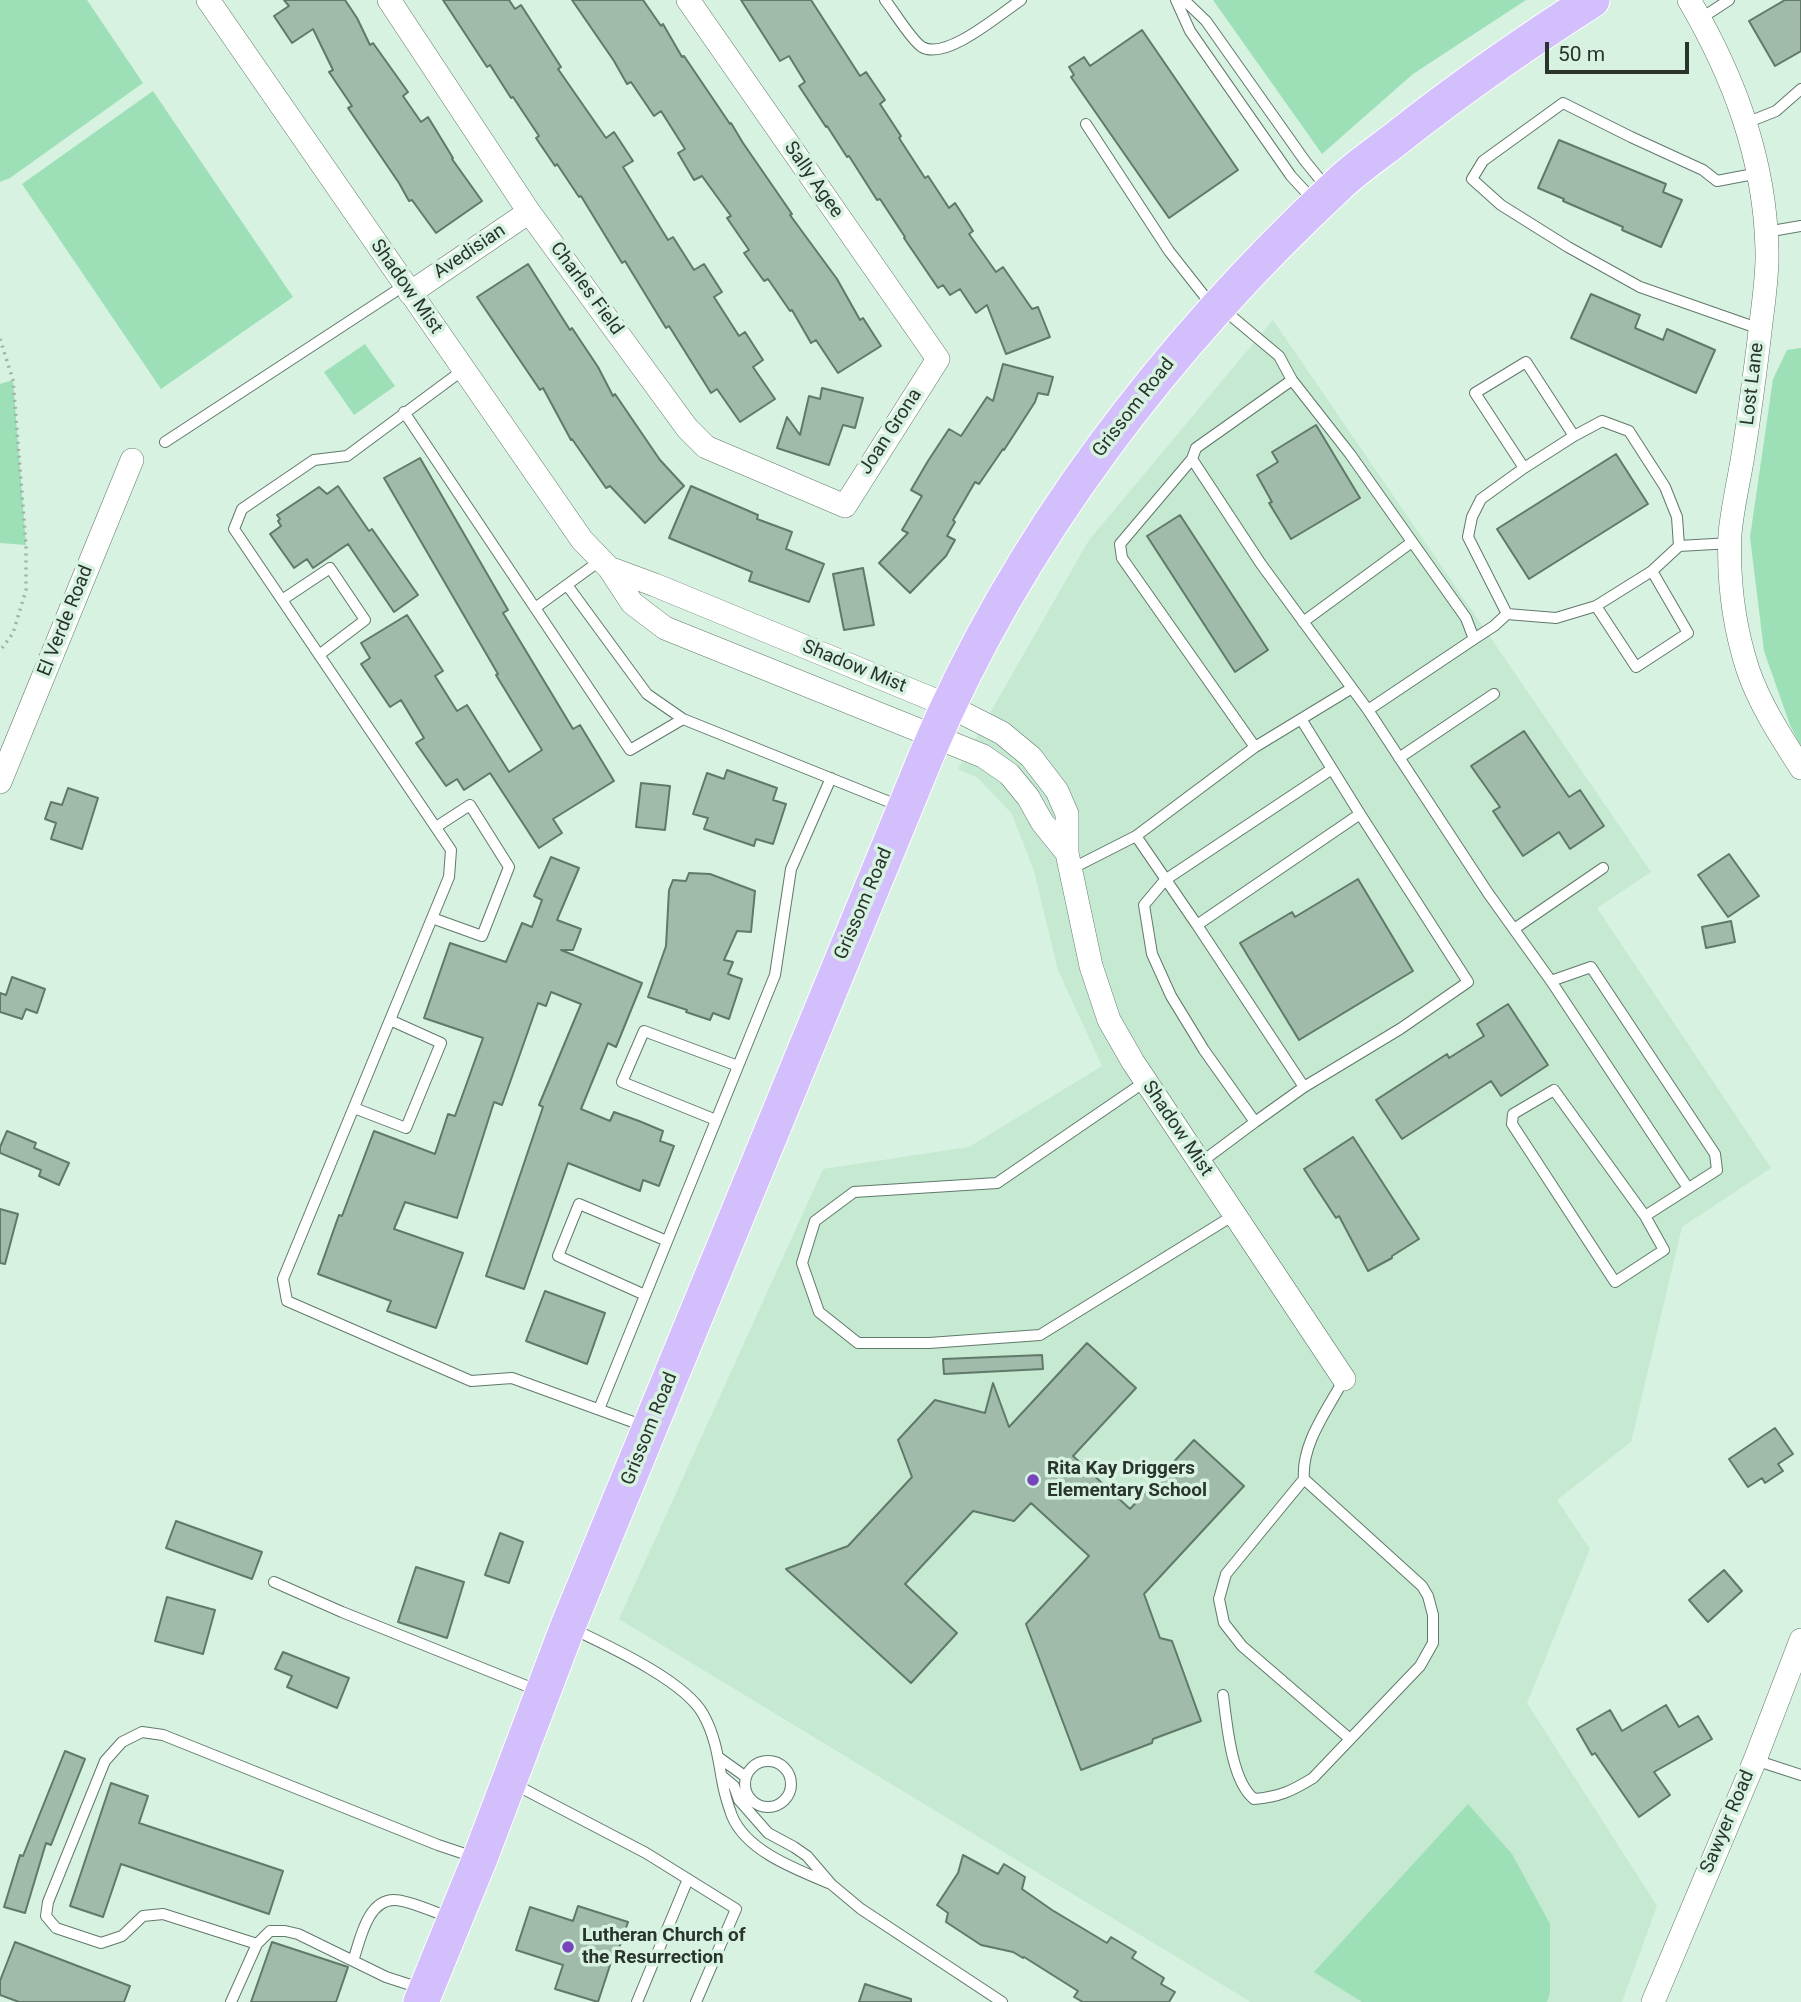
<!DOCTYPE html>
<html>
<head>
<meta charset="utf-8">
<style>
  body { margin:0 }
  #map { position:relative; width:1801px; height:2002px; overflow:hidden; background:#d7f2e1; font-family:Roboto,sans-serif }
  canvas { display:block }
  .scale { position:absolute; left:1545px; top:42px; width:144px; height:32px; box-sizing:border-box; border:4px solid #29342d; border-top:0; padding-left:9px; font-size:21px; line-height:24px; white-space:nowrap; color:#29342d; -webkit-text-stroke:5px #d7f2e1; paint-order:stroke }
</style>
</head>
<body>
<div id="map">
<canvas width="1801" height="2002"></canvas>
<div class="scale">50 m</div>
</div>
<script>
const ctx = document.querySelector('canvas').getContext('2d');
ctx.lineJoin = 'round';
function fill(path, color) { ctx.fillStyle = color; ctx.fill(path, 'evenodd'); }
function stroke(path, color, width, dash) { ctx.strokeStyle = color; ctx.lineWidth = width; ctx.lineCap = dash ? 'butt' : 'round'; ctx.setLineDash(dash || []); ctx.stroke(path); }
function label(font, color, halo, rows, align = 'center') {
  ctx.font = font + ' Roboto,sans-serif'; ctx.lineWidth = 7; ctx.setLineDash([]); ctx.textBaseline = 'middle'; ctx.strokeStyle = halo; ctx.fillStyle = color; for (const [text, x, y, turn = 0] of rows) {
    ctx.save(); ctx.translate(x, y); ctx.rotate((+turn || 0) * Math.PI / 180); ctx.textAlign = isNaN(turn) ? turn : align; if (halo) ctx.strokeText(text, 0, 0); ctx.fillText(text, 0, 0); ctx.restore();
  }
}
const built = new Path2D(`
  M1273,320L1651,872L1597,908L1771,1168L1682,1227L1631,1442L1557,1500L1590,1549L1527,1703L1657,1906L1622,2002H1251L619,1619L823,1169L969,1147L1102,1066L1058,970L1034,871L1012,814L978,778L958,769L1089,540Z`);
const green = new Path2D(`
  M0,0H87L143,83L10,178L0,182Z
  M1213,0H1526L1413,74L1322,154Z
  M153,91L293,297L161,389L22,184Z
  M365,344L395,386L354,415L324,372Z
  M1801,348V746L1790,725L1764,651L1750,537L1773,379L1787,350Z
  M13,380L26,545L0,543V384Z
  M1468,1804L1512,1854L1550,1924V1993L1547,2002H1362L1314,1972Z`);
const building = new Path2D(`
  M284,0H345L357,18L370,45L373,43L408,92L403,96L421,122L428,117L453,158L452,159L482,201L436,233L412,200L409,201L399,183L348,108L352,106L329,72L333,70L313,29L292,43L274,16L289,6Z
  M443,0H509L515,9L521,5L561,67L558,69L606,138L614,132L633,161L623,167L668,240L673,237L694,270L704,264L722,292L714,297L739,336L745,332L763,360L753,367L775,399L740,422L717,389L711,393L669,326L666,328L625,261L622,263L581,196L579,197L557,164L555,166L536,138L539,136L513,97L511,98L490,65L487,67Z
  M572,0H643L661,26L663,24L682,57L684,56L730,124L731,123L743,143L792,214L790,215L837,279L860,320L863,318L881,346L838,373L816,340L811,343L792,310L790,311L768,279L764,281L744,253L749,250L727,218L731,216L702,176L694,180L678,153L685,149L661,111L654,116L631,82L627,84L614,61Z
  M741,0H811L860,76L866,72L885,100L880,104L901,136L899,138L925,178L928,176L949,208L955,203L973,231L969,234L996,272L1003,267L1032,309L1038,307L1050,337L1006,354L987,305L976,313L960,289L950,295L943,285L938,288L904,238L905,237L880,199L877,200L849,156L847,157L827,126L826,127L799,86L805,82L789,56L780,61Z
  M1785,0H1801V51L1775,66L1749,21Z
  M1142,30L1238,170L1169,218L1071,77L1074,75L1069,67L1084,57L1090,66Z
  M1559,140L1666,184L1663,192L1682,200L1661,247L1622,230L1623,227L1563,201L1564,199L1538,188Z
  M528,264L570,330L572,328L598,367L613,396L615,394L660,460L684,486L645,523L610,486L606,488L572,439L571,440L543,388L540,390L477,297Z
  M1591,294L1640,315L1635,328L1663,340L1667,329L1715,350L1696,393L1571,338Z
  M1003,364L1053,377L1048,395L1038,393L1035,402L1004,450L1003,449L979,484L975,482L953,520L955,522L947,536L955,540L946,556L910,593L879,563L908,533L902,530L922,496L911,490L928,461L949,429L961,436L987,397L993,401Z
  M822,388L863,398L855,428L843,425L829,465L777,448L787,417L800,435L809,396L820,399Z
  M1316,425L1360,498L1291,539L1269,503L1272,502L1257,475L1278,462L1272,452Z
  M1616,454L1648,504L1529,579L1497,529Z
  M420,458L508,610L503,613L573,729L580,725L614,781L553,819L562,833L539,848L490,773L464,790L457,779L446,786L416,743L424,738L401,700L390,707L361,664L370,658L361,643L407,615L443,671L435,676L457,711L467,705L509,772L542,750L496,675L498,674L384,478Z
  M338,486L369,531L372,529L418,595L394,612L348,544L313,568L307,559L294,568L270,534L281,526L278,521L280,519L277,515L319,487L327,494Z
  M691,486L758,515L757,519L792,532L786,549L824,564L809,602L749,581L752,572L669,538Z
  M1180,515L1268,650L1235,672L1147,536Z
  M863,568L874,625L844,630L833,574Z
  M1524,731L1569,797L1580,790L1604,826L1570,849L1559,832L1523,856L1493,811L1500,807L1471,766Z
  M727,770L777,788L773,800L786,804L773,844L756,839L754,846L704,829L708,818L693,814L707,773L724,779Z
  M641,783L670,786L665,830L636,827Z
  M68,788L98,798L82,849L51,839L56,823L45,819L51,802L62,805Z
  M1729,854L1759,896L1728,917L1698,875Z
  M551,857L579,868L557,920L581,929L573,950H561L642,983L616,1047L608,1043L581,1109L610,1121L614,1112L639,1121L663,1131L660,1141L674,1146L659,1186L643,1180L640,1191L568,1163L524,1289L486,1276L543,1107L539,1105L581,1004L551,992L546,1006L538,1003L502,1105L494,1102L457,1218L405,1202L394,1229L463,1253L436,1328L387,1311L391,1301L318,1274L339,1215L342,1216L374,1131L435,1154L448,1114L455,1116L483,1038L424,1018L450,943L506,962L522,923L532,927L542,900L534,896Z
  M689,873L710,874L755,891L751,932L737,931L724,960L733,962L728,974L742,979L729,1019L713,1013L710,1020L686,1012L687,1010L648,997L666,946L669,890L673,880L686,881Z
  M1358,879L1413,971L1299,1040L1240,943L1292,912L1295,917Z
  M1731,921L1735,942L1706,948L1702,927Z
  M12,977L45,989L37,1013L26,1009L22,1019L0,1012V993L6,995Z
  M1508,1004L1548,1065L1501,1096L1491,1081L1402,1139L1376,1100L1447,1054L1449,1058L1484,1036L1477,1024Z
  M7,1131L36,1143L34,1148L69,1163L59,1185L39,1176L41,1170L0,1153V1147Z
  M1353,1137L1419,1239L1392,1256V1258L1368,1271L1339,1216L1336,1218L1304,1169Z
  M0,1209L18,1214L5,1264L0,1263Z
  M545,1291L605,1313L587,1364L526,1341Z
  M1087,1343L1136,1388L1073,1456L1130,1509L1194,1440L1244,1486L1144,1594L1160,1638L1172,1641L1201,1721L1153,1739L1152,1743L1081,1770L1026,1624L1089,1556L1031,1503L1014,1521L973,1511L905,1584L957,1633L911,1683L786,1569L848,1546L912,1477L898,1440L935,1400L985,1413L993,1383L1009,1427Z
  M1042,1355L1043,1369L944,1374L943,1359Z
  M1775,1428L1793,1454L1778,1464L1783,1471L1765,1483L1762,1478L1748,1487L1729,1459Z
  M176,1521L262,1552L252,1579L166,1548Z
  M500,1533L523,1542L509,1583L485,1575Z
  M416,1567L464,1582L447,1638L398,1622Z
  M1724,1570L1742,1591L1708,1622L1689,1600Z
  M167,1597L215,1610L203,1654L155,1641Z
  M283,1652L349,1678L337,1708L287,1687L292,1676L275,1669Z
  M1666,1705L1679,1727L1698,1716L1712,1739L1654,1772L1670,1795L1639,1817L1595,1753L1592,1755L1577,1729L1610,1710L1622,1731Z
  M65,1751L85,1759L51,1845L46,1843L25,1913L4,1907L20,1855L23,1856Z
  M111,1783L148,1796L139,1823L283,1871L269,1914L121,1864L103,1917L70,1906Z
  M963,1855L998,1874L1004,1864L1025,1877L1022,1889L1052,1910L1107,1943L1111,1937L1136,1952L1132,1958L1164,1978L1161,1984L1175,1992L1169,2002H1083L1074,1997L1078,1991L1024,1957L1023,1958L1013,1952L981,1945L946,1922L948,1913L937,1905L958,1873Z
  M578,1906L628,1922L617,1954L614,1953L598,2002L555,1989L563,1965L516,1950L530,1907L573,1921Z
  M15,1942L130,1986L124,2002H19L0,1995V1981Z
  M272,1942L348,1967L336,2002H251Z
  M865,1984L911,1999V2002H859Z`);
const path = new Path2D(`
  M0,339L13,380L26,545V590L13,633L0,651`);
const lane = new Path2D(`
  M885,0C894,11 911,40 922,47C946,61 1000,14 1021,0
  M1176,0L1190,31L1291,176L1315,202
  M1184,0L1206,21L1305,161L1327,188
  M1700,19L1729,0
  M1746,123L1776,111L1801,89
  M1086,124L1169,251L1213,307
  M1759,173L1717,181L1703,170L1631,137L1563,103L1483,161L1472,179L1501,205L1568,247L1640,287L1760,329
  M1766,232L1801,226
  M1224,310L1279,356L1292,380L1350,454L1466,618L1474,639L1368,710L1488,893L1551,981L1591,967L1715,1154L1717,1170L1645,1216L1664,1250L1615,1282L1512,1124L1513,1114L1554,1090L1645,1216
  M463,370L347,456L314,460L242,509L234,529L451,850L449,877L283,1279L287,1301L471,1381L512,1378L644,1426
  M1292,380L1196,448L1192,459L1261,564L1368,710
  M404,412L630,750L683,719
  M165,442L405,285
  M1192,459L1120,544L1122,558L1255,747L1352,688
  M1524,468L1574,436
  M1679,546L1731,543
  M567,585L647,694L683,719L902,807
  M282,600L330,568L365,620L319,655
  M1596,606L1652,571
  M535,608L601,560
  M1303,622L1412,542
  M1474,639L1494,626L1507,614L1556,618L1596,606L1636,667L1688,633L1652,571L1679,546L1677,517L1665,487L1629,431L1602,421L1574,436L1526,362L1475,393L1524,468L1481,499L1472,517L1468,537L1507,614
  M1255,747L1136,836L1197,925L1360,814L1301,719
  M1399,758L1494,694
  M1071,869L1136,836
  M432,918L482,936L509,867L470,805L436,827
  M1197,925L1304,1087L1400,1029L1468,982L1360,814
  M1514,929L1603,868
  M1551,981L1688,1188
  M1146,1081L997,1183L854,1192L815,1221L802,1263L819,1312L858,1343H929L1040,1335L1234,1215
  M1304,1087L1255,1122L1204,1050L1171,996L1152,954L1144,905L1165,880L1332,769
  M354,1108L406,1128L441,1043L390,1020
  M716,1120L622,1082L644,1031L738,1066
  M1200,1163L1255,1122
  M645,1295L558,1256L579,1204L667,1241
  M599,1409L775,975L791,869L831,778
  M1304,1479L1226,1574L1219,1599L1224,1623L1242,1646L1350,1739
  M274,1582L342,1612L539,1691
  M571,1628C606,1645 684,1680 703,1714C715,1735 718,1757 722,1780C724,1792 728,1805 732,1816C747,1852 798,1870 831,1884
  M1223,1695C1227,1723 1231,1781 1254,1799C1279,1797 1292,1791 1313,1778L1420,1666L1433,1643V1615L1428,1596L1422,1586L1304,1479C1301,1444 1328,1409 1344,1379
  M718,1757L746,1777
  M1755,1760L1801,1775
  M745 1784a23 23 0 1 1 46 0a23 23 0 1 1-46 0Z
  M722,1776L734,1786L739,1800L768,1833L794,1847L807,1856L831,1884L861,1909L1002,2002
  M512,1783L646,1853L736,1909L696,2002
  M257,1944L163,1914L143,1916L122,1936L101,1943L56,1928L46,1916L48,1902L105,1761L122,1742L142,1732L163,1735L438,1845L477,1858
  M353,1961C360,1941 367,1899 395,1900C408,1900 436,1913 449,1917
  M231,2002L257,1944L270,1931H285L298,1934L386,1977L420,1988
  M637,2002L688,1879`);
const street = new Path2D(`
  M208,0L582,540L609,568L632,603L665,628L983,756L1009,774L1028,797L1042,822L1067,853
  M389,0L529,212L687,428L706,447L845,506L938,359L688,0
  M1689,0C1734,77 1765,159 1767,250C1768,279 1762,310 1759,340C1754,380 1749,420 1742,461C1738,485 1732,510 1730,534C1728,579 1734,627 1748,670C1760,705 1781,737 1801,768
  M410,293L529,212
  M609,568L655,585L949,706L1002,733L1031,757L1057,791L1067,814V853L1091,966L1109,1020L1133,1062L1344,1379
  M0,782L132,460
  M1653,2002L1755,1760L1801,1640`);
const primary = new Path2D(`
  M421,2002L480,1858L568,1626L927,754C1018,538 1168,343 1339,184C1357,167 1378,153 1397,138C1460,88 1525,43 1592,0`);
const markers = [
  [1033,1480,7,"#7645bc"],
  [568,1947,7,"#7645bc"]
];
const streetNames = [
  ["Sally Agee",813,180,55],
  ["Avedisian",470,252,-34],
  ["Shadow Mist",406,287,55],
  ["Charles Field",586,289,54],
  ["Lost Lane",1753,384,-83],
  ["Grissom Road",1134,408,-52],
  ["Joan Grona",891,432,-57],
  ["El Verde Road",66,621,-68],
  ["Shadow Mist",854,667,22],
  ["Grissom Road",864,904,-67],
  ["Shadow Mist",1177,1129,56],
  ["Grissom Road",650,1429,-68],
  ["Sawyer Road",1728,1822,-67]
];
const poiNames = [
  ["Rita Kay Driggers",1047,1469],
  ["Elementary School",1047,1491],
  ["Lutheran Church of",582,1936],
  ["the Resurrection",582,1958]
];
fill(built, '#c6e9d2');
fill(green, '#9de0b7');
fill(building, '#a0bbaa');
stroke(building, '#607969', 2);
stroke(lane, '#60796a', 12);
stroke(street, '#60796a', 24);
stroke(primary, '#fff', 37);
stroke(path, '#9db3a6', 3.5, [2, 5]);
stroke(lane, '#fff', 10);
stroke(street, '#fff', 23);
stroke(primary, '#d4bffd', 35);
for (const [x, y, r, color] of markers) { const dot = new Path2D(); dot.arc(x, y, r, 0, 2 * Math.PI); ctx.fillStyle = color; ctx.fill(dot); stroke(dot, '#d7f2e1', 2.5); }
label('19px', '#29342d', '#d7f2e1', streetNames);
label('bold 19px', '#29342d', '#d7f2e1', poiNames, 'left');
</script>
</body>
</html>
